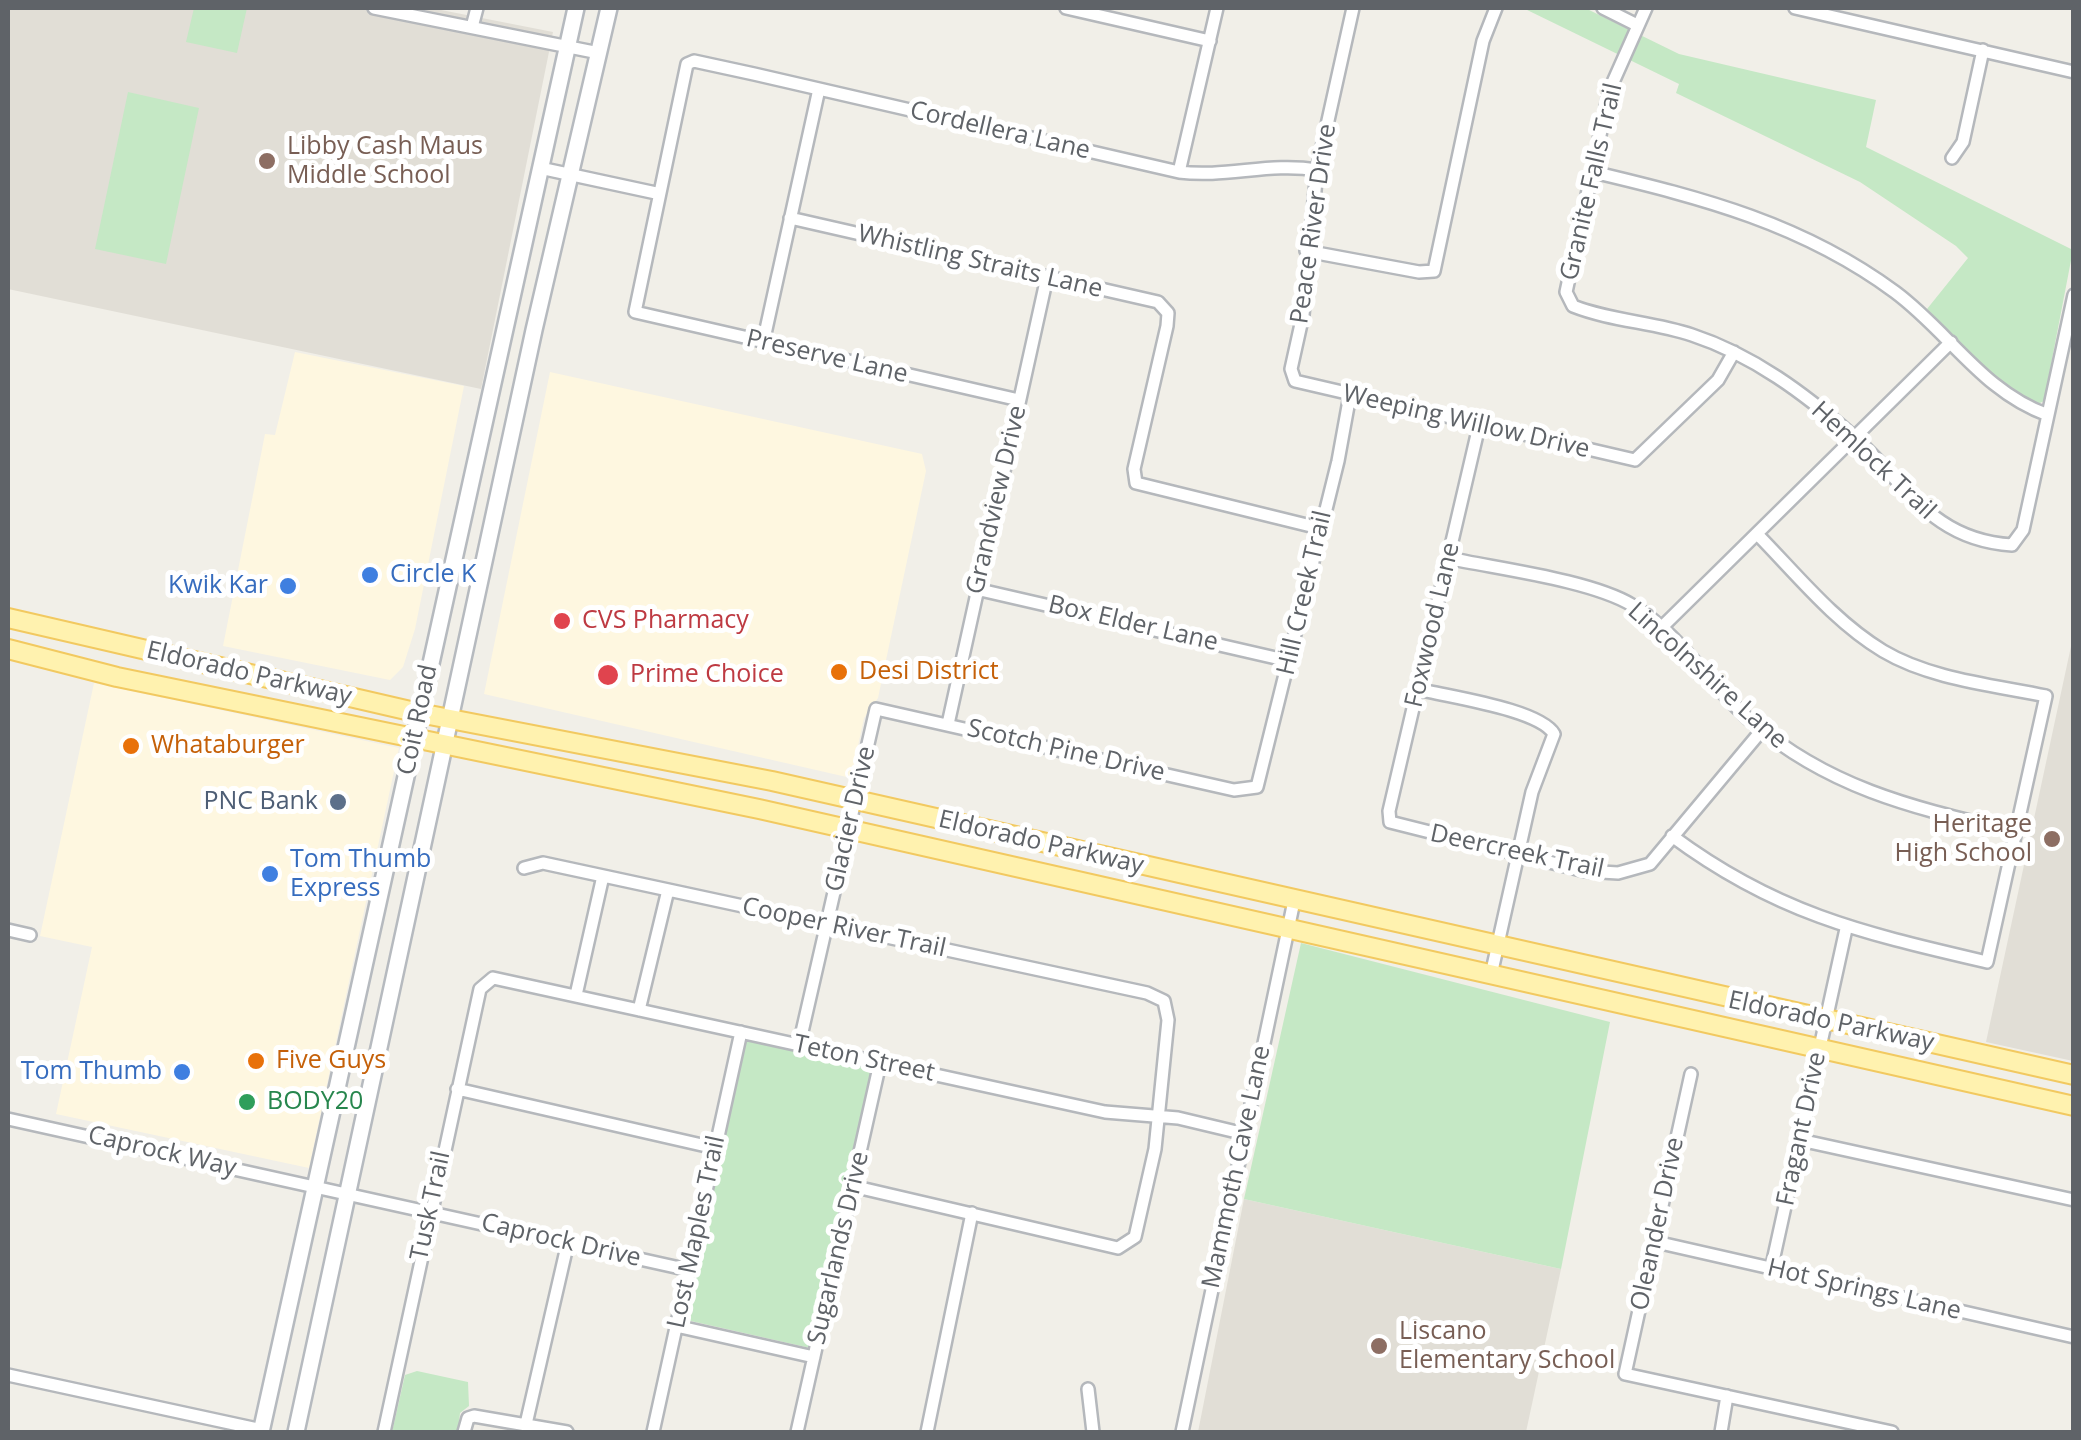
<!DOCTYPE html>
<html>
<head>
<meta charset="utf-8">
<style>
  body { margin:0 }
  #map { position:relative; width:2081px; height:1440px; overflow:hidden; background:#f1efe8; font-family:"Open Sans",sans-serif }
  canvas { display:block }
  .frame { position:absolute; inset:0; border:10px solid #5f6368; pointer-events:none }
</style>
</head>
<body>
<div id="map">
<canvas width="2081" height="1440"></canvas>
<div class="frame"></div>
</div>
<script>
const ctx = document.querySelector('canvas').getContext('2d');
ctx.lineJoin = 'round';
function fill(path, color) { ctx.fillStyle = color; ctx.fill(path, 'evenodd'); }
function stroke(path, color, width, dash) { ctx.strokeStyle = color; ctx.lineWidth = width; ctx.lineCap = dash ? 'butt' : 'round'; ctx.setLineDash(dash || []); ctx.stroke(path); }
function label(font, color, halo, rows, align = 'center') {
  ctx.font = font + ' "Open Sans",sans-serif'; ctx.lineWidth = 10; ctx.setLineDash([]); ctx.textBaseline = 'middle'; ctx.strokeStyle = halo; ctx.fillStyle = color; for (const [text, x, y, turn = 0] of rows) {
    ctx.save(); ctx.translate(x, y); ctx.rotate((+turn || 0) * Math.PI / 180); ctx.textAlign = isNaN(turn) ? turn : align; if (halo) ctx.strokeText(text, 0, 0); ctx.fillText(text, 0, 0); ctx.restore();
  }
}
const commercial = new Path2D(`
  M295,352L464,386L415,629L403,667L390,680L223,646L265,434L275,435Z
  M550,372L922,454L926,471L878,698L864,718L851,778L484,694Z
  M94,683L399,748L309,1168L56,1114L92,947L40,936Z`);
const education = new Path2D(`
  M8,8H431L553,32L481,389L8,289Z
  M2073,637V1061L1986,1042Z
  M1244,1199L1561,1269L1526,1432H1198Z`);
const green = new Path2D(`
  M194,8H247L237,53L186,42Z
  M1523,8H1585L1679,54L1876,100L1866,147L2073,250L2044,401L2036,405L2001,383L1927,309L1968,258L1956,246L1860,182L1676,93L1679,84Z
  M128,92L199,108L166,264L95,249Z
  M1301,943L1610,1022L1561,1269L1244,1199Z
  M746,1039L873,1068L810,1348L682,1319Z
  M417,1371L468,1382L469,1406L460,1413L458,1432H392L405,1375Z`);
const minor = new Path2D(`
  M374,8L599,53
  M1066,8L1210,41
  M1353,8L1317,170L1303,315L1291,369L1295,381L1635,460L1718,380L1734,352
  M1603,8L1637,25
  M1646,8L1610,89L1566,292L1573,306C1611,321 1653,322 1692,335C1753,355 1805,394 1853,436C1907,484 1931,540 2012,545L2023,530L2074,295
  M1795,8L2074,72
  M472,27L477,8
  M1952,158L1963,142L1983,50
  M540,168L656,193
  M1179,172L1217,8
  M1593,172C1703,198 1803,224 1895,292C1949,332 1983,392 2048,415
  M790,218L1158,302L1168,313L1167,326L1134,469L1136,483L1319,528
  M1306,251L1419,272L1434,271L1483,41L1496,8
  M763,343L819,89
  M1019,400L635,312L687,64L694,61L754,74L1179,172C1226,178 1270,162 1317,170
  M1479,426L1389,811L1390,822L1585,871L1618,873L1650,864L1762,730
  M1448,558C1499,569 1590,580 1632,605C1679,633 1711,687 1752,722C1832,790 1916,808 2015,832
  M976,589L1289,661
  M1660,629L1951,342
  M1418,689C1448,697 1539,709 1554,734L1532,792L1491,975
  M948,724L1047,277
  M1672,836C1777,914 1863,933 1987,962L2046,696C1993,685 1930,679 1883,651C1835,622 1798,576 1759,536
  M524,868L543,863L1147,993L1164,1001L1168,1020L1155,1149L1135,1237L1118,1248L852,1186
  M8,930L30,935
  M576,995L603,876
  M639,1010L668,890
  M799,1045L876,709L1234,790L1257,787L1338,461L1350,395
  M1691,1074L1625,1374L1892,1432
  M457,1089L715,1148
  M8,1119L689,1270
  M1800,1140L2074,1200
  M1656,1242L2074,1337
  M1771,1270L1846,929
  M676,1326L814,1357
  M8,1375L262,1430
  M1088,1389L1093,1432
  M526,1424L568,1242
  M384,1432L480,989L493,978L1105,1112L1178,1118L1245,1134
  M464,1432L468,1418L474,1416L567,1432
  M653,1432L741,1032
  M797,1432L880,1063
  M927,1432L972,1213
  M1182,1432L1294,901
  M1721,1432L1727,1396`);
const secondary = new Path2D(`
  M261,1432L576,8
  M296,1432L534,330L609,8`);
const primary = new Path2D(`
  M8,618L419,713L772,781L2074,1075
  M8,649L117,677L759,809L2074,1106`);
const markers = [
  [267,161,10,"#8d6e63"],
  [370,575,10,"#3f7fe0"],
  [288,586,10,"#3f7fe0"],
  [562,621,10,"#e0444e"],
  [839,672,10,"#e8710a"],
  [608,675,12,"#e0444e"],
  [131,746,10,"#e8710a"],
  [338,802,10,"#5c6f8a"],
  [2052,839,10,"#8d6e63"],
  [270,874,10,"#3f7fe0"],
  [256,1061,10,"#e8710a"],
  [182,1072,10,"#3f7fe0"],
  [247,1102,10,"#2e9e5b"],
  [1379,1346,10,"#8d6e63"]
];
const streetNames = [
  ["Cordellera Lane",1000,131,13],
  ["Granite Falls Trail",1592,182,-77],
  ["Peace River Drive",1314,224,-82],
  ["Whistling Straits Lane",980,262,13],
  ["Preserve Lane",827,357,13],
  ["Weeping Willow Drive",1466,422,13],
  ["Hemlock Trail",1873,461,43],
  ["Grandview Drive",997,500,-77],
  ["Hill Creek Trail",1305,593,-77],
  ["Box Elder Lane",1133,624,13],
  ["Foxwood Lane",1433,625,-77],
  ["Eldorado Parkway",249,674,13],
  ["Lincolnshire Lane",1707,676,42],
  ["Coit Road",418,720,-78],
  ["Scotch Pine Drive",1066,751,13],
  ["Glacier Drive",851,819,-77],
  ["Eldorado Parkway",1041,843,13],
  ["Deercreek Trail",1517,852,12],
  ["Cooper River Trail",844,928,12],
  ["Eldorado Parkway",1831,1022,12],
  ["Teton Street",864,1059,12],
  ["Fragant Drive",1802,1129,-78],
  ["Caprock Way",162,1152,13],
  ["Mammoth Cave Lane",1237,1167,-78],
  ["Tusk Trail",431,1206,-78],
  ["Oleander Drive",1658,1224,-78],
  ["Lost Maples Trail",697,1232,-78],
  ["Caprock Drive",561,1241,13],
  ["Sugarlands Drive",839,1248,-77],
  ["Hot Springs Lane",1864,1290,13]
];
const educationNames = [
  ["Libby Cash Maus",287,147],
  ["Middle School",287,176],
  ["Heritage",2032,825,"right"],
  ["High School",2032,854,"right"],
  ["Liscano",1399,1332],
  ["Elementary School",1399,1361]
];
const shopNames = [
  ["Circle K",390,575],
  ["Kwik Kar",268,586,"right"],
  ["Tom Thumb",290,860],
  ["Express",290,889],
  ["Tom Thumb",162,1072,"right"]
];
const healthNames = [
  ["CVS Pharmacy",582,621],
  ["Prime Choice",630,675]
];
const foodNames = [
  ["Desi District",859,672],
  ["Whataburger",151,746],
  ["Five Guys",276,1061]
];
const serviceNames = [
  ["PNC Bank",318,802]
];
const leisureNames = [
  ["BODY20",267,1102]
];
fill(commercial, '#fef7e0');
fill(education, '#e1ded6');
fill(green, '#c5e8c5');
stroke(minor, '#b5b8bc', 16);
stroke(secondary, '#b6babf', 20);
stroke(primary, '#f2c960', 22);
stroke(minor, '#fff', 11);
stroke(secondary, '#fff', 15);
stroke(primary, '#fff2af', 18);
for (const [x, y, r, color] of markers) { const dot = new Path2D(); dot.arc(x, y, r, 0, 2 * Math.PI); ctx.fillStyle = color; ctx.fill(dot); stroke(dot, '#fff', 4); }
label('25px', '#5f6368', '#fff', streetNames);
label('25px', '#785e54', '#fff', educationNames, 'left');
label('25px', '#366cbe', '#fff', shopNames, 'left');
label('25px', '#be3a42', '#fff', healthNames, 'left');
label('25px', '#c56008', '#fff', foodNames, 'left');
label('25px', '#4e5e75', '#fff', serviceNames, 'right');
label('25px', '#27864d', '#fff', leisureNames, 'left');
</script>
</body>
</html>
